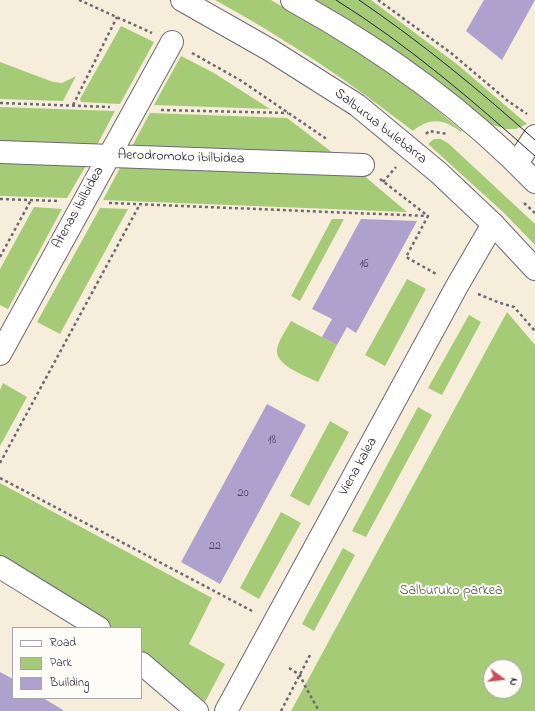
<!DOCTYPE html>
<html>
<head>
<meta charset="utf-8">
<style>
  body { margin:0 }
  #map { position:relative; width:535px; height:711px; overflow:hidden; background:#f7eddb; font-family:"Indie Flower",sans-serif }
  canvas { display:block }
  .legend { position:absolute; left:12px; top:627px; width:130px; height:72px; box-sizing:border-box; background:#fdfcf7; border:1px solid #a5a5ac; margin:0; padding:5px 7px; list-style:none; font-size:12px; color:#22223b }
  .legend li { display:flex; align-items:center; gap:8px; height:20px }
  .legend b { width:20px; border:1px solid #a5a5ac }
  .north { position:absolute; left:483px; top:659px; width:40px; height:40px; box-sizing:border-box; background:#fdfcf7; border:1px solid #a5a5ac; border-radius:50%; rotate:105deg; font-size:11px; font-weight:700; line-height:16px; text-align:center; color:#22223b }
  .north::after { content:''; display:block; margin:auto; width:14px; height:18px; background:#d1495b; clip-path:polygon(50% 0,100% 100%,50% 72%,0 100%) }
</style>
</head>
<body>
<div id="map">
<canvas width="535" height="711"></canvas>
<ul class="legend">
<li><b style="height:5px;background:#fff"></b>Road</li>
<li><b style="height:11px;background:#a5cb76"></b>Park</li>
<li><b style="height:11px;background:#aea1ce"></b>Building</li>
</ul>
<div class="north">N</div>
</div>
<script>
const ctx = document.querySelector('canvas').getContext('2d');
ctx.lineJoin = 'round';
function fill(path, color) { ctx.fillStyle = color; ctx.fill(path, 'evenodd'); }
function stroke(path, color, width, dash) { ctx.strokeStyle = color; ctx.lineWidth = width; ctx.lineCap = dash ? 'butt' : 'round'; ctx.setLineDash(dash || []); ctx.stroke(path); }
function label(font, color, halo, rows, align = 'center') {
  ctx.font = font + ' "Indie Flower",sans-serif'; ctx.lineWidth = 4; ctx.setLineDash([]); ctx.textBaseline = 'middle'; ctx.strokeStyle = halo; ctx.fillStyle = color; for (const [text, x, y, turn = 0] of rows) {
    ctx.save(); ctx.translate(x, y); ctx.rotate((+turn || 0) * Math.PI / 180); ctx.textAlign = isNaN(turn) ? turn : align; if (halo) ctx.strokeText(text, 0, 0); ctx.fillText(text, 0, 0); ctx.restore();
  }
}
const green = new Path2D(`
  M215,0H271L348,45L408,86L462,131L461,132C444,119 430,117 413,131C350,82 286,39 215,0Z
  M315,0H371L458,65L527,124L516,129H506L489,124L436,80L409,60L345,17Z
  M121,26L154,42L120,104L81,102L80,99Z
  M181,56L214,73L270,109L154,105Z
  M0,62L53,82L62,83L76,76L63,101L0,99Z
  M0,107L115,111L96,147L0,144Z
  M150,113L287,118L337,156L131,148Z
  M434,139H441L448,143L535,224V245L503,212L428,144Z
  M0,161L87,164L67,198L0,196Z
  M122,164L362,174L407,212L103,200Z
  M34,207L62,209L8,309L0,305V269Z
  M100,208L128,209L60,334L37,322Z
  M332,219H344L300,301L291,296Z
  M407,279L426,289L385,366L365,355Z
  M507,312L535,345V711H291ZM491,667H515V691H491Z
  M469,315L481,322L442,395L428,388Z
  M291,321L337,345L318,382C306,376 274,365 277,349C279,339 287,329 291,321Z
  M3,383L27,397L0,446V390Z
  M418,407L432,415L366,537L352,531Z
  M330,421L349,432L309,506L290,496Z
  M0,483L212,598L189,644L225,664L205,702L141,651V628H110L80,606L0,557Z
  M281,512L301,523L259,599L240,588Z
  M343,548L355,555L314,631L302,624Z`);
const building = new Path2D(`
  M484,0H535L502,60L466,31Z
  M361,219L417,221L356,333L347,327L337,345L322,337L332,319L312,309Z
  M267,404L306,425L220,584L181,562Z
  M0,672L13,679V698H43L63,710V711H0Z`);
const path = new Path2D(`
  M79,0L152,33
  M378,0L451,53L508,101L527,114
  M192,53L240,80L328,140
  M0,103L110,107
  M73,105L117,17
  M161,110L288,113
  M426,134L429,131L448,134
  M380,179L428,216L406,257L438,275
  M383,182L396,167
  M0,199L58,201
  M109,203L428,216
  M524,203L535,213
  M0,257L31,200
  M478,294L500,303L514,307L535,331
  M0,463L140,204
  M0,478L254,612
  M289,668L300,675L305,686L319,711
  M281,711L310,655`);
const street = new Path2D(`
  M0,152L363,165
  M517,163L535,136
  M0,354L172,42
  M0,567L99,628
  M141,663L197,711
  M226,711L457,286L493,224`);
const secondary = new Path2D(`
  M182,0L270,50L357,105L439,173L493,224L535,269
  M292,0C381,49 465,109 535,182`);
const tram = new Path2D(`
  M336,0C408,45 472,100 535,156
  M359,0C422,43 478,89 535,140`);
const numberNames = [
  ["16",364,265],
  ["18",272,441],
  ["20",243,494],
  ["22",215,547]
];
const streetNames = [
  ["Salburua bulebarra",380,127,38],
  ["Aerodromoko ibilbidea",181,158,2],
  ["Atenas ibilbidea",79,208,-61],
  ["Viena kalea",359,467,-61]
];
const parkNames = [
  ["Salburuko parkea",451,592]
];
fill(green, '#a5cb76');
fill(building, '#aea1ce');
stroke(street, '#6d6973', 24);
stroke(secondary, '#6d6973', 24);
stroke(path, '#6d6973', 2.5, [3, 3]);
stroke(street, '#fff', 22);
stroke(secondary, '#fff', 22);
stroke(tram, '#22223b', 1);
label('12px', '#454260', null, numberNames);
label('14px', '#22223b', '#fdfcf7', streetNames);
label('14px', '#505d50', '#fdfcf7', parkNames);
</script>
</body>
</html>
